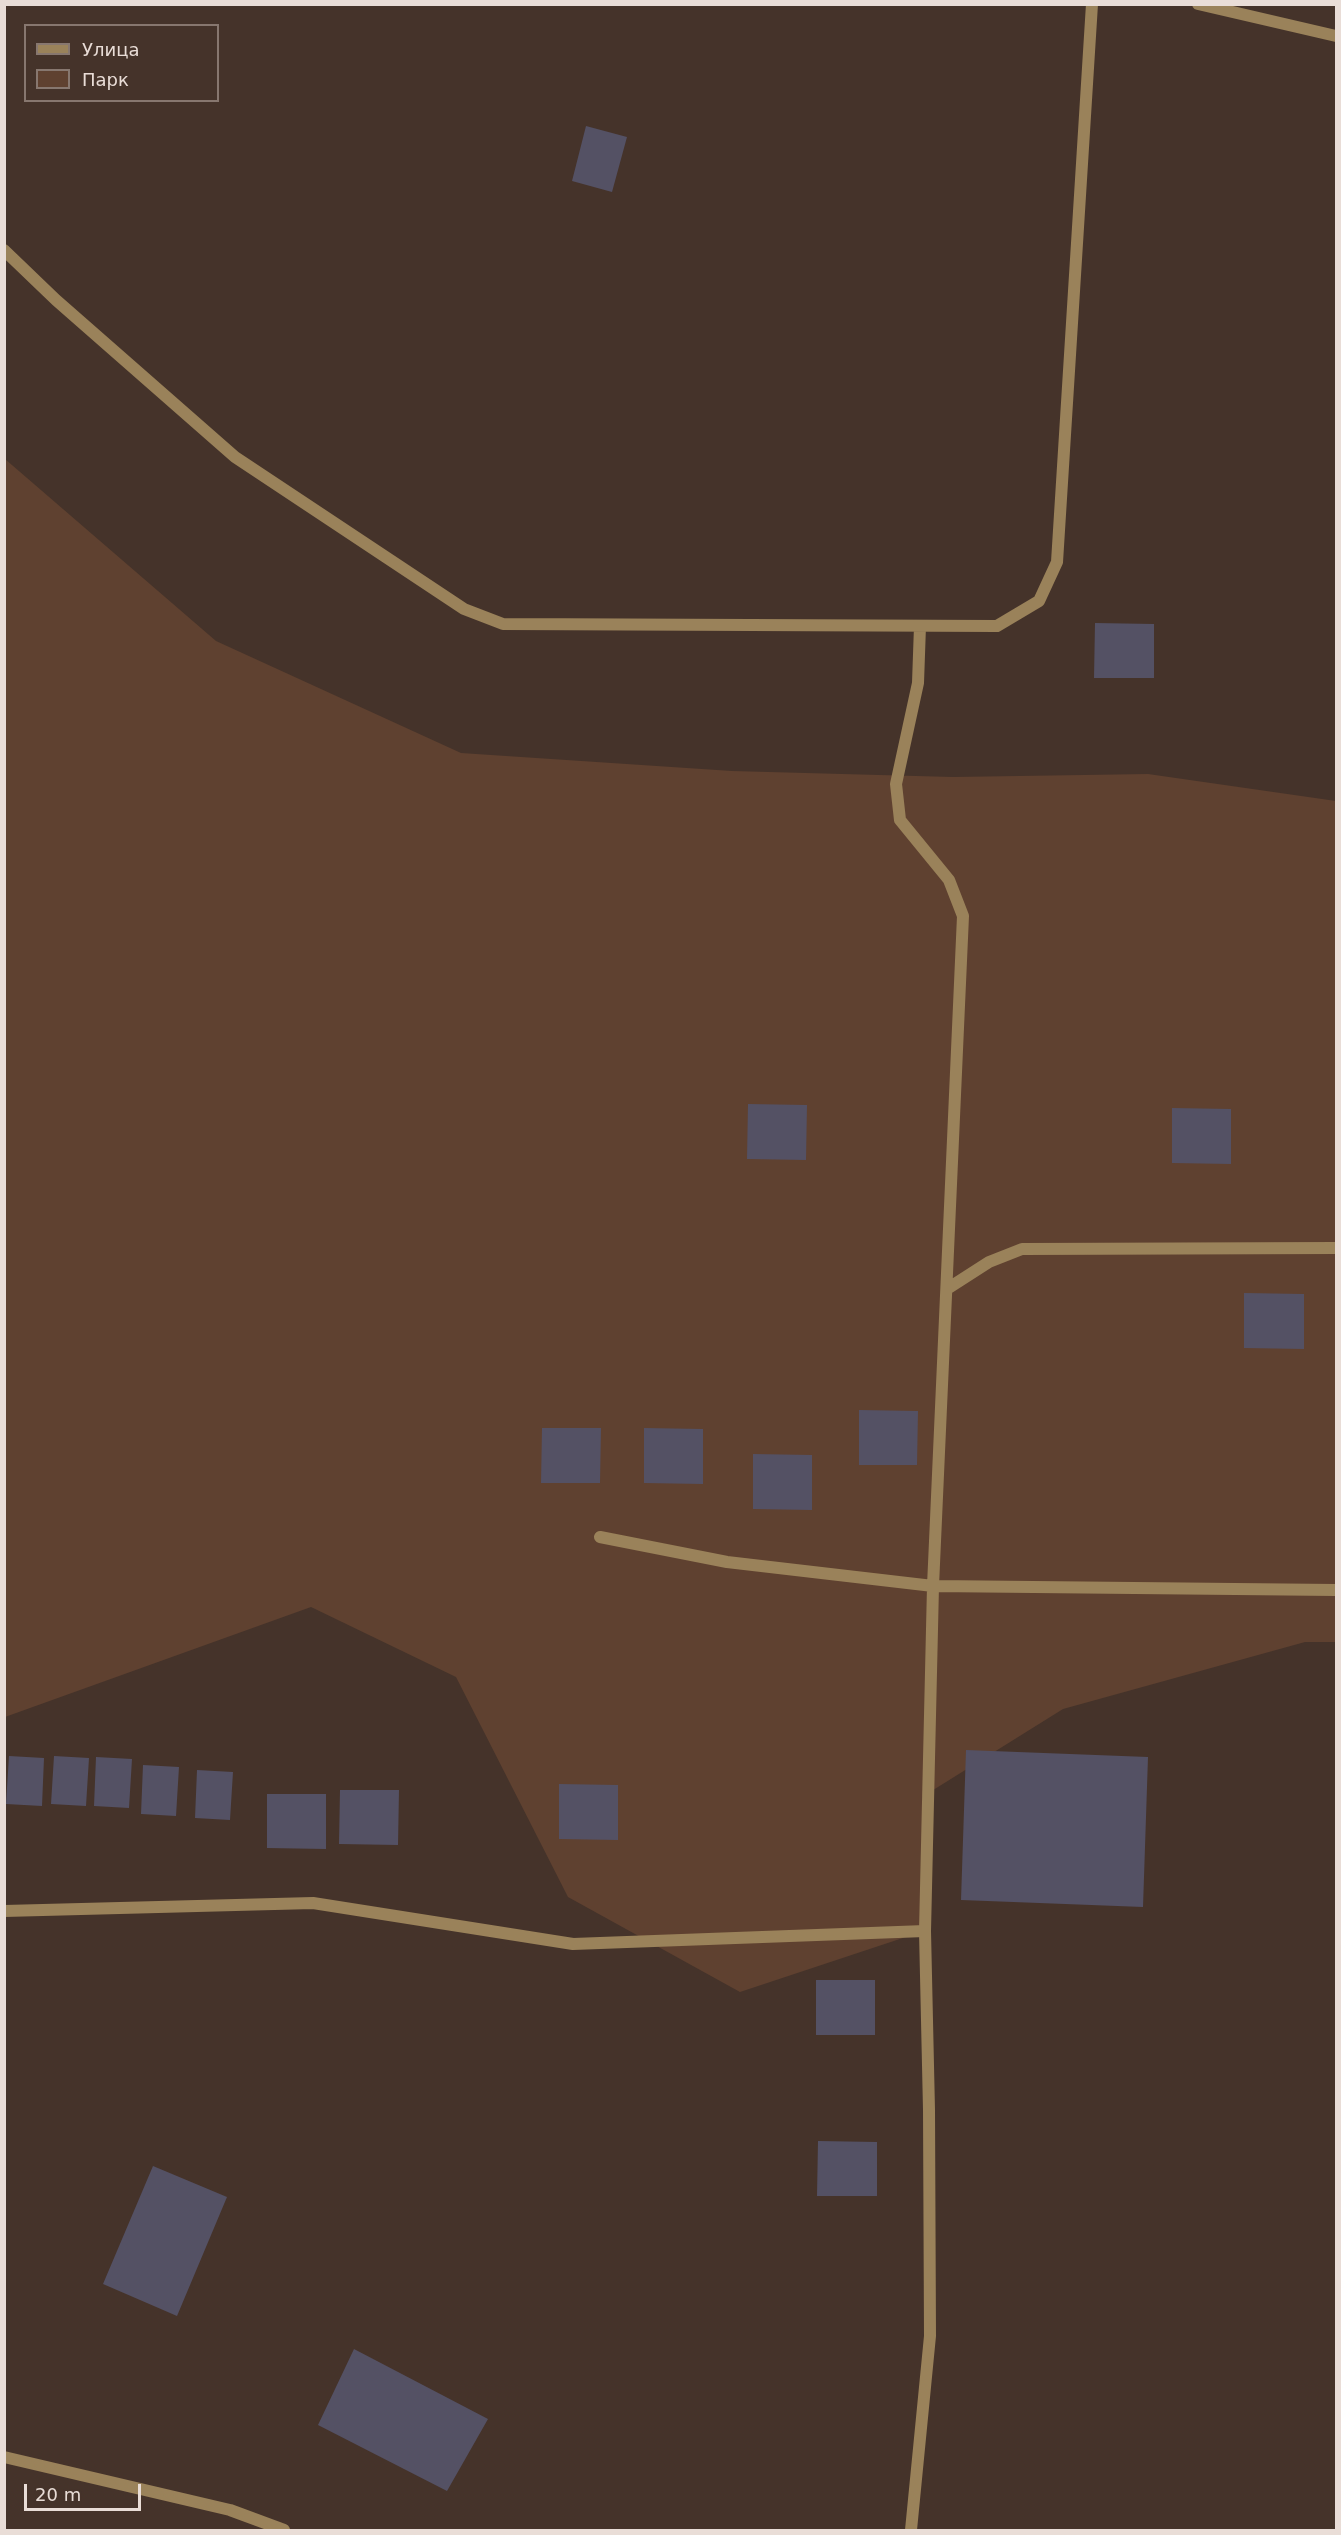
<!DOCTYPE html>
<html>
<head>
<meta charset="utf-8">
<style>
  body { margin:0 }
  #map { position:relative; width:1341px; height:2535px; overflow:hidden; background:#45332a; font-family:"DejaVu Sans",sans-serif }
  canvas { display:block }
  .frame { position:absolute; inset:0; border:6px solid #e9ddd7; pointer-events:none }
  .legend { position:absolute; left:24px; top:24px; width:195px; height:78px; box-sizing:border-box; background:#45332a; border:2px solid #87776f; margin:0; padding:8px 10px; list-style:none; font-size:18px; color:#e9ddd7 }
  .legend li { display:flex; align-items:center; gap:12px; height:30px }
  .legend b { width:30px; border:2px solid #87776f }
  .scale { position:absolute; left:24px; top:2484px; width:117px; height:27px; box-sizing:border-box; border:3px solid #e9ddd7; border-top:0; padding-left:8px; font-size:18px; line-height:21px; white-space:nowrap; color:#e9ddd7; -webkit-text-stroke:4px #45332a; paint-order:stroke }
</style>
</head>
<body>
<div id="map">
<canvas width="1341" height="2535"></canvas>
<div class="frame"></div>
<ul class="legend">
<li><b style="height:8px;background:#9a825a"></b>Улица</li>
<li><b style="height:16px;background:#5f4130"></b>Парк</li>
</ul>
<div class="scale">20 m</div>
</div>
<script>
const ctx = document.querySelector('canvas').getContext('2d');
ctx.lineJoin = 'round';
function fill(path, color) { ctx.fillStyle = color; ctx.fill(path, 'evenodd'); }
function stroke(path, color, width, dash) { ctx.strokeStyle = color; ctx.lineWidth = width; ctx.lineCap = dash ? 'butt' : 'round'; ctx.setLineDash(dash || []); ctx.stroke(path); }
const green = new Path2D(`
  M5,459L216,641L461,753L732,771L953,777L1148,774L1336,801V1642H1305L1063,1709L922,1797L930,1929L740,1992L568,1897L456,1677L311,1607L5,1717Z`);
const building = new Path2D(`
  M586,126L627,137L612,192L572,181Z
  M1095,623L1154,624V678H1094Z
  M748,1104L807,1105L806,1160L747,1159Z
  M1172,1108L1231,1109V1164L1172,1163Z
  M1244,1293L1304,1294V1349L1244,1348Z
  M859,1410L918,1411L917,1465H859Z
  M542,1428H601L600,1483H541Z
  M644,1428L703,1429V1484L644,1483Z
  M753,1454L812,1455V1510L753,1509Z
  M966,1750L1148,1757L1143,1907L961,1900Z
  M9,1756L44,1758L42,1806L6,1804Z
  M54,1756L89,1758L86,1806L51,1804Z
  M96,1757L132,1759L129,1808L94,1806Z
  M143,1765L179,1767L176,1816L141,1814Z
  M197,1770L233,1772L230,1820L195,1818Z
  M559,1784L618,1785V1840L559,1839Z
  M340,1790H399L398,1845L339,1844Z
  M267,1794H326V1849L267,1848Z
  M816,1980H875V2035H816Z
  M818,2141L877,2142V2196H817Z
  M153,2166L227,2197L177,2316L103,2284Z
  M354,2349L488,2419L447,2491L318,2425Z`);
const street = new Path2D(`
  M1198,4L1336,36
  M4,250L56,300L235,457L464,609L503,624L997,626L1039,601L1057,562L1092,4
  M947,1289L989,1262L1022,1249L1336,1248
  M600,1537L727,1562L933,1586L1336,1590
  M4,1911L313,1903L573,1944L925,1931
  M4,2457L230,2510L284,2530
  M911,2530L930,2336L929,2110L925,1931L933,1586L963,916L949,880L900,820L896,784L918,683L920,626`);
fill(green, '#5f4130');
fill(building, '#545164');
stroke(street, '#9a825a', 12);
</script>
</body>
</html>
